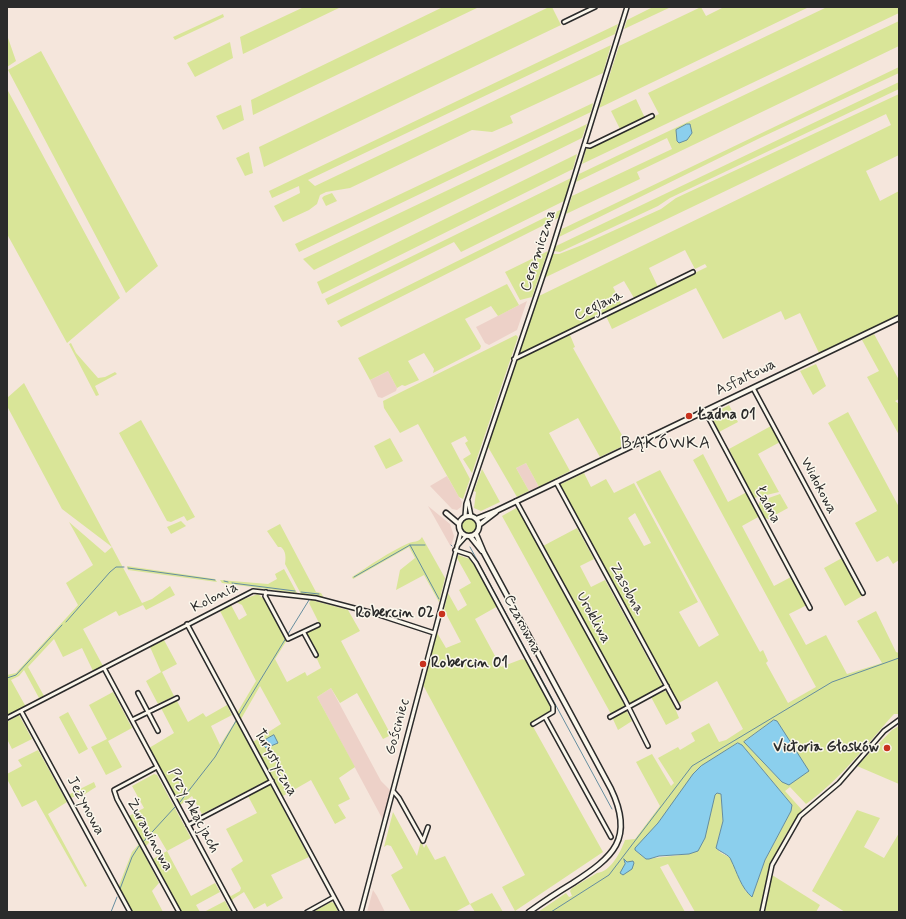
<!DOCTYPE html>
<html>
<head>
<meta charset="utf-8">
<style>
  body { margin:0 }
  #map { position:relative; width:906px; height:919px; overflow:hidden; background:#f5e6dc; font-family:Mynerve,sans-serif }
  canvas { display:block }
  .frame { position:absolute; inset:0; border:8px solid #2b2b2b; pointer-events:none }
</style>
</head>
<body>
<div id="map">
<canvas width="906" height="919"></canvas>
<div class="frame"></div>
</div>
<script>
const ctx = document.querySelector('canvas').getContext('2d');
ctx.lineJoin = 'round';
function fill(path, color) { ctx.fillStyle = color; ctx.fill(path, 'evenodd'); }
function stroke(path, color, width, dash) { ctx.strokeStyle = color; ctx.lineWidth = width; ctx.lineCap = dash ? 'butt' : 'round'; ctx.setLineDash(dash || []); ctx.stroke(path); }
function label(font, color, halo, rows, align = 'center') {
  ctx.font = font + ' Mynerve,sans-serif'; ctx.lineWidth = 3; ctx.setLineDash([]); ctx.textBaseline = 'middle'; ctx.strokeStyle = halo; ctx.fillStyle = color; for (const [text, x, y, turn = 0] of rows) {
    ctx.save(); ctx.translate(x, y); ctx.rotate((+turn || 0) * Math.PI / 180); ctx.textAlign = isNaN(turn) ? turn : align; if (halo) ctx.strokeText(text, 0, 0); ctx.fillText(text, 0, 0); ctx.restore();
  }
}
const built = new Path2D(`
  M527,301L517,330L489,345L485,343L476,327Z
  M388,371L397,388L396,391L382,398L378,397L370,380Z
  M526,463L539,487L529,491L516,468Z
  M447,476L462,502L461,507L457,510L452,509L430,486Z
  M428,506L450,524L454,536L451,547Z
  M331,688L381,781L390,790L383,820L317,697Z
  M373,890L377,896L385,912H367Z`);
const green = new Path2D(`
  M304,7H341L243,54L240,37Z
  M443,7H479L253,115L251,100Z
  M549,7H552L561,25L264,167L259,147Z
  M653,7H671L624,29L627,20Z
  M701,7L706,16L724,7H809L599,108L619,46Z
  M827,7H899V13L582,164L586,149L659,114L648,93Z
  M223,14L224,17L175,40L173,37Z
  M899,21V46L637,172L640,179L566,214L572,196L672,149L667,138L576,182L579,174Z
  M618,24L615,34L308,180L315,186L611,45L603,73L510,116L513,123L492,132L472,130L350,188L326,192L320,195L317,204L309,210L283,222L274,206L300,193L299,186L272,198L269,191Z
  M7,35L16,61L7,67Z
  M230,42L233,58L195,77L187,63Z
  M41,51L158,266L126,293L8,70Z
  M899,67V73L762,137L559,237L562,229Z
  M899,82V89L670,198L658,206L560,252L554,251L556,246Z
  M7,89L120,298L67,343L7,234Z
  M899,94V155L866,171L880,201L899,191V315L819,353L800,313L785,320L781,311L723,339L696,288L612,329L606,316L707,267L705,264L695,269L685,250L649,268L658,287L634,298L624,281L613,287L622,305L518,355L539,296L891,125L886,114L544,278L552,254H559L582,245L661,209L676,198Z
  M636,99L645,118L620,129L611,111Z
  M593,103L591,112L299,252L295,244Z
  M241,105L244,120L223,130L216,116Z
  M587,124L582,138L314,270L303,259Z
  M249,152L253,173L245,176L236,158Z
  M577,154L573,169L322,294L317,282Z
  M571,178L564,201L461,252L454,242L328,305L325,299Z
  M332,193L337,201L326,206L322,198L324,196Z
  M562,209L558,218L341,327L337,321Z
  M548,251L532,297L520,300L505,272Z
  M507,284L519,305L498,316L491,306L465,319L481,346L480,349L433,373L434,369L424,353L408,361L419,380L405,386L402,385L397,388L388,371L370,380L358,358Z
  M874,334L899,380V399L895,401L899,404V435L867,377L879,371L862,340Z
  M516,335L518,337L472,473L463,459L471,454L465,443L468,441L465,436L451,443L470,479L463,499L459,497L418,424L400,433L384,408L383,401Z
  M570,335L575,347L573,348L627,444L600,457L578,418L549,433L570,471L539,487L526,463L516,468L529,491L517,497L488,447L515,360Z
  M71,343L76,353L98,378L105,377L115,372L117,374L95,386L99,395L96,396L69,344Z
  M816,364L826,386L813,395L800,371Z
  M24,383L142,603L152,599L170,586L175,595L146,610L143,605L119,616L116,611L83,629L103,666L93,671L82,648L63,657L54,639L28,667L44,696L39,698L24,670L19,676L11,680L26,707L7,717V675L16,673L78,605L66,583L93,565L69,522L105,553L112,547L62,509L7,406V398Z
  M729,405L738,422L719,432L711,416V414Z
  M848,412L899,507V560L893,564L888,556L877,562L876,561L855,523L877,511L828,423Z
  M141,420L195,517L187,521L184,516L171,522L167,521L119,433Z
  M771,426L780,442L758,454L779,492L754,498L752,496L729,449Z
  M390,438L403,461L386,469L374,446Z
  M703,454L728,502L747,492L760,516L742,526L774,586L791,577L807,605L789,614L806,645L826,635L847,674L882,663L857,621L876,611L896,652L899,653V714H894C866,745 841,779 806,804L790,787L785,791L802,810L786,834L769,866L760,912H695L668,864L660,867L685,912H538L566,893L569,897L572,896L570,891L572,888L597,873C611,872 621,851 625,840L635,839L660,806L636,762L652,754L671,786L674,783L658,758L678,747L680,750L695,741L691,733L709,723L719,742L726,740L743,729L717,681L679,703L676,701L559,485L584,473L591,487L606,479L614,493L634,483L698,602L679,612L699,647L719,635L636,482L660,470L760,652L763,650L768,661L766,663L788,703L816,687L693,460ZM635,513L651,543L644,546L628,518ZM774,720L777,721L808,771L782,782L744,742ZM738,743L742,745L792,805L791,811L765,860L753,894L746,892L731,858L721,853L716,848L723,821L721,794L717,793L715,795L689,854L646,859L635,850L713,759Z
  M482,469L500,502L481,511L474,508L476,492L474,491Z
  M780,494L788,508L768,519L763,517L758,507L760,501Z
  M518,507L626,705L611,714L502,516Z
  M461 526a8 8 0 1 1 16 0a8 8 0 1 1-16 0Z
  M181,521L186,526L171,534L167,527Z
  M280,524L316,592L321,593L324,598L301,594L285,564C286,558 286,551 281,547H278L267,531Z
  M577,528L594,559L580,566L591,587L605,580L663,686L630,704H628L543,546Z
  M422,537L445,578L439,602L424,575L396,590L400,570L415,558L409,547L353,579L352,577C370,565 389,552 409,543C414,541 418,543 422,537Z
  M458,555L470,559L475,564L498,606L475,619L501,667L522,659L529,662L553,708L552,711L531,723L603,852L515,911L502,887L525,875L423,685L436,631L446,648L461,642L444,610L448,593L458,611L467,605L459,590L471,583L457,558Z
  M842,558L862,596L845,606L824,568Z
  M127,566L215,579L217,582L128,570Z
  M284,569L297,593L222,583L220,580L268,584L277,579L275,574Z
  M258,594L266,601L287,640L275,659L287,682L305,672L307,676L321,668L306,634L320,625L309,603L311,600L348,610L360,631L341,641L391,735L383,739L357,693L340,703L331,688L317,697L355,767L339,778L350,799L338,805L346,818L335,824L311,780L283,796L253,742L281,724L260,686L241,719L237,713L256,681L220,611L231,605L239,620L247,615L242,605L236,602Z
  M164,640L177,664L162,672L174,696L158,704L146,681L161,672L150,647Z
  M665,691L669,693L679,718L666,725L651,697Z
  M113,692L132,728L108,741L122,767L106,775L91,747L107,739L89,705Z
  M180,698L177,701L188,722L203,713L206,717L227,705L232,715L211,726L220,745L236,720L268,780L202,814L192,796L179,806L149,748L174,733L161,708Z
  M626,710L632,721L618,730L612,717Z
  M68,712L88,749L79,754L59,717Z
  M19,715L32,739L12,749L7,739V722Z
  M899,726V784L857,766L892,730Z
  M38,750L67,802L48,814L87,886L85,887L36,800L22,807L7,779V774L22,766L18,760Z
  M154,774L157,775L191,838L167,851L191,896L215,883L220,892L196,905L200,912H181L153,859L167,851L157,834L146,846L129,816L144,808L132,786Z
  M94,782L96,787L85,794L70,798L68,795Z
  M270,784L309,857L271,875L283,898L267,907L265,903L254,909L244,892L233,899L232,902L228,894L231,896L240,891L241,888L231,869L243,861L226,829L257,813L248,796Z
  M857,810L880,818L864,847L884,858L899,833V912H845L812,891Z
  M393,812L417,856L421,841L424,848L426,844L435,860L445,856L470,904L492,893L503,912H475L470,904L455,912H411L391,875L403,868L391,846L387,845L384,847Z
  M139,844L159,883L152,891L163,912H131L118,888L132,852Z
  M772,875L820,905L816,912H764Z
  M225,901L231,912H204Z
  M331,902L334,903L338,912H313Z`);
const water = new Path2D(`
  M687,124H690L692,133L687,140L679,143L677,141L676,130Z
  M774,720L777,721L809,771L789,785L782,782L744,742Z
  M274,735L278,743L266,748L264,746L265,740Z
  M738,743L742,745L792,805L791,811L765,860L752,897C741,888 737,872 731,860C730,855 720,852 716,848L723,821L721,794L717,793L715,795L705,838L698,851L689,854L659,856L649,859H646L635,850V848L658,823L693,774L701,766Z
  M624,859L627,862L633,861L634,863L632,869L623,875L620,873L625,864Z`);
const stream = new Path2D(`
  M410,545L439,599
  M451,545L452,546
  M470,547L612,809
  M128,568L215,580
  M354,577L410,545H425
  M224,581L228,582
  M232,583L295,591
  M301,592L319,594
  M66,622L110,572L116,567H124
  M288,634L309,600
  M7,678L16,675L62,625
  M239,715L286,638
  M180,802L215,757L236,721
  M143,842L175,807
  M120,889L132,857L139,846
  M111,912L117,897
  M551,912L609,875L692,766L832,682L899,658`);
const minor = new Path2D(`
  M564,22L595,7
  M584,145L590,146L652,116
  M514,359L693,272
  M753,388L863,593
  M705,411L810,608
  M556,482L678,707
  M468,501L471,516
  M516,501L625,700L648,746
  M465,516L466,504L551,252L627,7
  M457,546L466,536
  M455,550L470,555L476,563L553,706V712L533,724
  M266,592L265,596L288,639L318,625
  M187,624L342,912
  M304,633L316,655
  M104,668L235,912
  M138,693L158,731
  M21,711L130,912
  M545,717L611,837
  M610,717L667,686
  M7,718L253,591L316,598L373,613L434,633
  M132,720L177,698
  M157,767L114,790L117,799L179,912
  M393,791L399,798L423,841
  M188,825L272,781
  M423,841L428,827
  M307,912L334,897
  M361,912L461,532
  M762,912L772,865L800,816L839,783L884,731L899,720`);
const tertiary = new Path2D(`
  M446,513L459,524
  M459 526a10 10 0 1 1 20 0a10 10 0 1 1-20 0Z
  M476,519L496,511L899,318
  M479,525L496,512
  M476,534L484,553L611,789C635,839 613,857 573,883C558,892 543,902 529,912
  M470,536L482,551`);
const markers = [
  [689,416,4,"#c8321e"],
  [442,614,4,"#c8321e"],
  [423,664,4,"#c8321e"],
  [887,748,4,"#c8321e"]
];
const streetNames = [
  ["Ceramiczna",539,251,-72],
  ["Ceglana",599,306,-26],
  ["Asfaltowa",746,378,-26],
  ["Widokowa",818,486,62],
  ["Ładna",767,505,62],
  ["Zasobna",626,589,61],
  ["Kolonia",215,598,-27],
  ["Urokliwa",593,618,61],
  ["Czarowna",522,625,62],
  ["Gościniec",398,727,-75],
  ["Turystyczna",275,763,61],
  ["Jeżynowa",85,806,62],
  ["Przy Akacjach",193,811,62],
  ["Żurawinowa",149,835,61]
];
const poiNames = [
  ["Ładna 01",697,416],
  ["Robercin 02",434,614,"right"],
  ["Robercin 01",431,664],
  ["Victoria Głosków",879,748,"right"]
];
const quarterNames = [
  ["BĄKÓWKA",666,444]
];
fill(built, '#edd1c8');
fill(green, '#d9e598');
fill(water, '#8bcfed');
stroke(water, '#658d9f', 1);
stroke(stream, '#658d9f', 1);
stroke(minor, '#2b2b2b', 6);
stroke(tertiary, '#2b2b2b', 7);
stroke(minor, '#fbf7ec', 3);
stroke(tertiary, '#fbf7ec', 4);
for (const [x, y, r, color] of markers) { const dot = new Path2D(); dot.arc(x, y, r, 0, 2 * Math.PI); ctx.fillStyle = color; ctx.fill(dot); stroke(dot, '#fbf7ec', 1.5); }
label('15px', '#2b2b2b', '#fbf7ec', streetNames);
label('bold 15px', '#2b2b2b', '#fbf7ec', poiNames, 'left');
ctx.letterSpacing = '1px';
label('17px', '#2b2b2b', '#fbf7ec', quarterNames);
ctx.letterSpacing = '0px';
</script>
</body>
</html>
